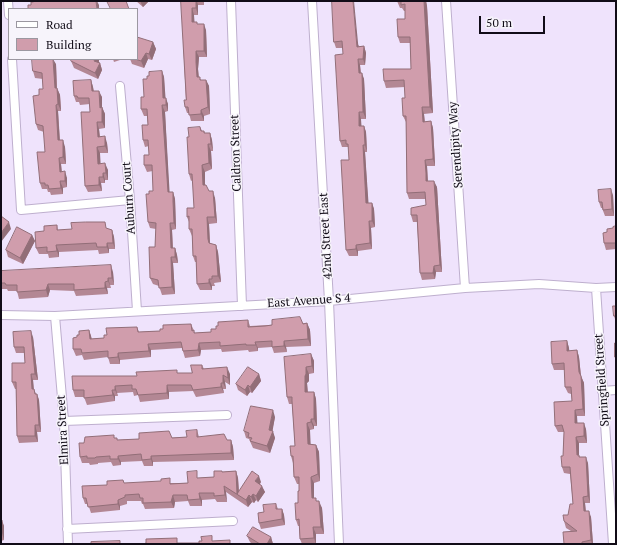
<!DOCTYPE html>
<html>
<head>
<meta charset="utf-8">
<style>
  body { margin:0 }
  #map { position:relative; width:617px; height:545px; overflow:hidden; background:#efe3fc; font-family:"PT Serif",serif }
  canvas { display:block }
  .frame { position:absolute; inset:0; border:2px solid #110c17; pointer-events:none }
  .legend { position:absolute; left:8px; top:8px; width:130px; height:52px; box-sizing:border-box; background:#f7f4fb; border:1px solid #9b97a0; margin:0; padding:5px 7px; list-style:none; font-size:12px; color:#110c17 }
  .legend li { display:flex; align-items:center; gap:8px; height:20px }
  .legend b { width:20px; border:1px solid #9b97a0 }
  .scale { position:absolute; left:479px; top:16px; width:66px; height:18px; box-sizing:border-box; border:2px solid #110c17; border-top:0; padding-left:5px; font-size:12px; line-height:14px; white-space:nowrap; color:#110c17; -webkit-text-stroke:3px #f7f4fb; paint-order:stroke }
</style>
</head>
<body>
<div id="map">
<canvas width="617" height="545"></canvas>
<div class="frame"></div>
<ul class="legend">
<li><b style="height:5px;background:#fff"></b>Road</li>
<li><b style="height:11px;background:#d09dac"></b>Building</li>
</ul>
<div class="scale">50 m</div>
</div>
<script>
const ctx = document.querySelector('canvas').getContext('2d');
ctx.lineJoin = 'round';
function stroke(path, color, width, dash) { ctx.strokeStyle = color; ctx.lineWidth = width; ctx.lineCap = dash ? 'butt' : 'round'; ctx.setLineDash(dash || []); ctx.stroke(path); }
function fill(path, color) { ctx.fillStyle = color; ctx.fill(path, 'evenodd'); }
function label(font, color, halo, rows, align = 'center') {
  ctx.font = font + ' "PT Serif",serif'; ctx.lineWidth = 3; ctx.setLineDash([]); ctx.textBaseline = 'middle'; ctx.strokeStyle = halo; ctx.fillStyle = color; for (const [text, x, y, turn = 0] of rows) {
    ctx.save(); ctx.translate(x, y); ctx.rotate((+turn || 0) * Math.PI / 180); ctx.textAlign = isNaN(turn) ? turn : align; if (halo) ctx.strokeText(text, 0, 0); ctx.fillText(text, 0, 0); ctx.restore();
  }
}
const street = new Path2D(`
  M8,1L9,15
  M231,1L242,306
  M312,1L329,301L339,544
  M446,1L465,288
  M12,59L21,210L130,200
  M120,86L130,200L137,311
  M596,288L613,544
  M1,315L55,316L329,301L465,288L539,284L596,288L616,287
  M55,316L64,421L68,544
  M602,391L616,390
  M64,421L227,415
  M67,529L233,521`);
const wall = new Path2D(`
  M136,1H149L143,7Z
  M181,1H204V5H198V15H194V22L206,30L207,57H199L198,69L199,77L201,80H206L209,86L210,114L204,116V121H191L189,113H187L185,107L186,100Z
  M332,1L359,46H364L366,53L365,65H360L361,73L364,79L366,119H361V126H364L366,132L367,152H365L368,203H372L374,209L375,227L371,228L372,249L358,251V256H349L346,250L349,160V150L348,147H342L340,141L343,54V48H336L334,42Z
  M397,1H426L427,6L433,113L424,114L425,122L431,121L433,128L435,162V166H427L428,180V181L437,187L442,272H436L435,279L422,280L420,273L417,222H413L411,215L426,205V199H409L407,193L406,122L403,116L405,98V87L386,88L384,81L411,69L410,43H400L398,37L405,19V11H404L402,8H400Z
  M153,42L156,49L152,60L148,59L144,68L132,64L130,59H137Z
  M113,59H123L114,62Z
  M71,61H99V63H100L102,70L98,79L74,68Z
  M56,64L57,88L60,95L61,111H58L60,140L65,147L66,164H61L62,172L67,178V187L63,188V194L51,195L50,192H48L47,189H42L40,183L45,152L44,132L38,130L36,124L39,95L43,89V79L35,78L33,71Z
  M162,71L164,77L165,98L168,104V111L165,112L169,192H173L175,199L176,229L172,230L173,248H175L177,255L178,263H173L175,294L162,295L159,286L153,284L150,278L155,247L156,229L150,228L148,222L149,194L153,191V171L147,172L144,165L149,155V146L145,147L143,140L148,125L147,116H144L141,109L144,97L147,79L149,76Z
  M91,80L93,87L94,91L102,97V107L105,114V128L99,129L100,136L107,143L108,153H100V163L108,170V180H105V183H101L102,191L88,192L85,186L90,112V104L80,105L79,102H76L74,96Z
  M200,127L202,131H204L205,133H210L212,140L213,151H211L212,169L205,172V185L209,191L215,198L217,223L209,224L210,244L216,245L218,252L221,282L214,283L215,286H212V290H200L197,284L196,262H195L193,256L192,236L189,229V222L187,217L194,208L193,180L191,181L189,174V137Z
  M613,195L614,216H605L602,208H601L599,202Z
  M57,225L58,230L108,229L112,230L114,237L115,249H109V253L99,254L98,250L59,252V257L49,258L48,254H39L36,248L44,231Z
  M616,226V249L606,250L604,243L613,228Z
  M32,235L35,241L23,264L8,257L6,250Z
  M1,271L113,272L114,285H110L111,288H107L108,294L76,296L74,291L50,290L48,297L19,299L17,291H8L7,289H1Z
  M616,306V322L614,316Z
  M248,320L250,326L307,323L310,330L311,346L286,347L287,352L274,353L272,347L258,348V351L249,352L248,350L222,352L221,349L201,350L200,356L185,358L182,348L151,350V357L120,360V364H110L108,357L84,360L82,355L76,356L73,349L77,337L79,335L89,330L92,339L104,338L107,335L137,327L139,332L160,331L191,324L195,333L211,332L216,329Z
  M33,337L38,380H33L34,389L36,394H37L39,400L41,432H37L38,442L19,443L17,436L16,389H15L12,382L25,363L24,353H16L14,347Z
  M567,341L569,348V351L577,350L579,357L581,376L584,383L585,416H577V423L586,429L587,443H579V456L580,457L588,463L590,503H585L586,511L591,517L593,544H564L571,531L566,528L564,521L568,515L573,504L570,474L564,473L562,467L563,456L564,432H558L555,426L572,401L571,394L568,393L565,387V370H554L552,364Z
  M311,354L314,361V373L309,374V381L307,383L308,392H314L316,399L317,426H314V429L310,430V444L316,445L319,452L320,481L314,483V498L322,508L324,534H316V544H302L300,539L299,526H298L296,520L299,491V484H297L294,477L293,463L291,456L295,446L292,404H289L287,397Z
  M202,365L204,369L230,374V385L225,382L226,389H223L224,393L196,397L193,391L169,392V399L140,402L138,395L134,396L133,392L117,393L118,396H115V401L87,405L84,397H75L73,390L137,376L192,373Z
  M259,374L261,381L252,393L250,392L247,396L238,390L236,384Z
  M275,417L272,431L275,438L270,453L253,448L249,439L246,438L244,431Z
  M197,430L199,437L227,440H231L233,447L234,460L153,462V466H144L142,461L121,462V465L113,466L111,462L98,463V464L90,465L89,463H82L80,457L84,443L115,438L118,440L187,437Z
  M222,471V472L236,471L238,478L239,491L261,482L260,484L265,492L258,502L256,500L254,503L252,502L248,507L226,492L227,502H217L215,499L202,500V506H190L188,501L175,502L174,508L145,509L143,504H142L141,501H127V504L120,506V510L91,513L88,504H85L83,498L107,485L125,483H188L199,478L214,477Z
  M276,504L278,509H282L284,515L285,525L261,529L259,523L264,512Z
  M1,520L4,526V540L1,541Z
  M247,536L271,537L273,544H252L250,542Z`);
const shadedWall = new Path2D(`
  M96,1H97L99,5V9H97Z
  M140,1H149L143,7Z
  M196,1H197L198,5V15L196,8Z
  M353,1H354L359,53L357,47Z
  M424,1H426L427,6L433,113L430,107Z
  M192,8L194,15L195,28L192,22Z
  M204,24L206,30L207,57L204,51Z
  M153,42L156,49L152,60L149,54Z
  M364,46L366,53L365,65L363,59Z
  M196,51L199,57L198,69L199,84L197,77L196,62Z
  M146,53L148,59L144,68L141,61Z
  M53,59L56,64L57,95L55,88Z
  M95,59H99V61L97,67L94,61Z
  M358,59L360,65L361,79L359,73Z
  M100,63L102,70L98,79L95,73Z
  M162,71L164,77L166,104L163,98Z
  M362,73L364,79L366,119L363,112Z
  M91,80L93,87L94,98L92,91Z
  M206,80L209,86L210,114L208,107Z
  M57,88L60,95L61,111L58,104Z
  M99,91L102,97V109V107L105,114V128L102,122L100,108Z
  M166,98L168,104V111L166,105Z
  M56,105L58,111L60,146L58,140Z
  M162,105L165,112L170,199L168,192Z
  M422,107L424,114L425,128L423,122Z
  M201,110L204,116V121L201,114Z
  M359,112L361,119L362,133L359,126Z
  M431,121L433,128L435,166L433,159Z
  M97,122L99,129L100,143L98,137Z
  M364,126L366,132L367,152L365,145Z
  M210,133L212,140L213,151L211,144Z
  M105,136L107,143L108,153L105,146Z
  M63,140L65,147L66,164L63,157Z
  M208,144L211,151L212,169L209,163Z
  M363,145L365,152L369,210L366,203Z
  M97,147L100,153L101,170L98,164Z
  M59,158L61,164L62,178L60,172Z
  M425,160L427,166L428,188L426,181Z
  M105,163L108,170V180L106,173Z
  M202,165L205,172V191L203,185Z
  M65,171L67,178V187L65,181Z
  M103,173L105,180V183L103,177Z
  M99,177L101,183L102,191L99,185Z
  M60,181L63,188V194L61,188Z
  M434,181L437,187L442,272L440,265Z
  M611,189L613,195L614,216L612,209Z
  M213,191L215,198L217,223L215,217Z
  M173,192L175,199L176,229L174,223Z
  M372,203L374,209L375,227L372,221Z
  M207,217L209,224L210,245L212,250L208,239Z
  M369,221L371,228L372,249L370,243Z
  M9,222L11,229L1,242V233Z
  M170,223L172,230L173,255L171,248Z
  M112,230L114,237L115,249L113,243Z
  M32,235L35,241L23,264L20,258Z
  M107,243L109,249V253L107,247Z
  M56,245L59,252V257L57,251Z
  M216,245L218,252L221,282L218,276Z
  M356,245L358,251V256L356,249Z
  M175,248L177,255L178,263L175,257Z
  M171,257L173,263L175,294L172,287Z
  M111,265L113,272L114,285L112,278Z
  M434,266L436,272L435,279L433,273Z
  M108,278L110,285L111,288L108,281Z
  M209,279L212,286V290L209,283Z
  M105,282L107,288L108,294L105,288Z
  M48,284L50,290L48,297L46,290Z
  M307,323L310,330L311,346L308,339Z
  M89,330L91,336L92,346L90,339Z
  M31,331L33,337L38,380L35,374Z
  M1,340L2,342V364L1,363Z
  M284,341L286,347L287,352L284,346Z
  M567,341L569,348L570,357L567,351Z
  M255,342L258,348V351Z
  M199,343L201,350L200,356L198,350Z
  M148,344L151,350V357L149,351Z
  M577,350L579,357L581,377V376L584,383L585,416L583,409Z
  M118,353L120,360V364L118,357Z
  M311,354L314,361V373L312,366Z
  M227,367L230,374V385L228,378Z
  M306,367L309,374V381L307,383L308,399L305,392V376Z
  M31,374L33,380L34,396L32,389Z
  M259,374L261,381L252,393L250,387Z
  M223,375L225,382L226,389L223,383Z
  M221,383L223,389L224,393L221,387Z
  M167,385L169,392V399L167,393Z
  M248,385L250,392L247,396L245,390Z
  M115,386L117,393L118,396L115,390Z
  M112,390L115,396V401L113,395Z
  M314,392L316,399L317,426L314,419Z
  M37,394L39,400L41,432L39,425Z
  M273,410L275,417L272,434L273,431L275,438L270,453L267,446L269,430Z
  M575,410L577,416L578,430L575,423Z
  M311,419L314,426V429L311,422Z
  M307,423L310,430L311,451L308,444Z
  M584,423L586,429L587,443L584,436Z
  M35,425L37,432L38,442L35,436Z
  M576,437L579,443V456L581,461L577,455Z
  M231,440L233,447L234,460L231,453Z
  M316,445L319,452L320,481L318,474Z
  M118,456L121,462V465L118,459Z
  M151,456L153,462V466L151,459Z
  M586,457L588,463L590,503L588,496Z
  M236,471L238,478L239,496L237,494Z
  M259,476L261,482L257,488L255,481Z
  M311,477L314,483V505L312,498Z
  M1,480L2,501L1,498Z
  M224,486L226,492L227,502L225,495Z
  M262,486L265,492L258,502L256,496Z
  M199,493L202,500V506L200,499Z
  M253,494L256,500L254,503L251,497Z
  M173,495L175,502L174,508L171,502Z
  M249,495L252,502L248,507L246,500Z
  M583,497L585,503L586,517L584,511Z
  M118,500L120,506V510L118,504Z
  M319,501L322,508L324,534L321,527Z
  M282,509L284,515L285,525L282,519Z
  M589,511L591,517L593,544H592L591,540Z
  M2,520L4,526V540L2,533Z
  M313,527L316,534V544L314,538Z
  M271,537L273,544H267Z`);
const building = new Path2D(`
  M33,1H96L97,9H28V5H31V2H33Z
  M107,1H126L129,9H111Z
  M181,1H196V8H192V22H197V24H204V51H196V62L197,77H200V80H206L208,107L201,110V114L189,115L188,107H185L184,100H186Z
  M332,1H353L357,47L364,46L363,59H358L359,73H362L363,112H359V126H364L365,145H363L366,203H372V221H369L370,243L356,245V249L346,250L341,160H349L348,144H346V140L340,141L335,55L343,54L342,41L334,42Z
  M397,1H424L430,107H422L423,122L431,121L433,155V159L425,160L426,173V181H434L440,265L434,266L433,273H420L417,215H411V208L426,205L425,192L407,193L406,116H403L402,98H405L404,80L384,81L383,69H411L410,37H398L397,19H405V4L401,5V1Z
  M137,37L153,42L149,54L146,53L141,61L135,59H137Z
  M32,59H53L55,88H57L58,104L56,105L58,140H63V157L59,158L60,172L65,171V181H60L61,188L49,189L48,185H45V183H40L37,152H45L43,126L36,124L33,96L39,95V89H43L42,73L33,71Z
  M72,59H95L94,61L100,63L95,73L71,61Z
  M162,71L163,98H166V105H162L168,192H173V201L174,223H170L171,248H175V257H171L172,287L159,288L158,280L150,278L149,247H155L156,223L148,222L146,194H149V191H153L152,165H144V155H149L148,140H143L142,125H148L147,109H141V97H144L143,79H147V76H149V72Z
  M91,80L92,91H99L100,108L102,107V122H97L98,137L105,136V146L97,147L98,164L105,163L106,173H103V177H99V185L85,186L81,112H90L89,98H78L77,96H74L73,81Z
  M200,127L201,131H204V133H210L211,144H208L209,163L202,165L203,185H206L209,191H213L215,217H207L208,239L209,243L216,245L218,276H212V279H209V283L197,284L196,256H193L192,229H189V216L187,217V208H194L192,174H189L187,137H189L188,128Z
  M611,189L612,209L603,210L602,202H599L598,190Z
  M1,216L9,222L1,233Z
  M86,222H105L106,228L112,230L113,243H107V247H97L96,243L56,245L57,251L47,252V247L36,248L35,232L44,231V226L57,225V230L72,229L71,223Z
  M616,226V243H604L603,233L607,232V229L613,228V227Z
  M17,227L32,235L20,258L6,250Z
  M111,265L112,278H108V281L105,282V288L74,290V284H48L46,290L17,292V285H6L5,283H1V271Z
  M613,306H616V316H614Z
  M300,317L303,324L307,323L308,339L284,341V346L272,347V341L255,342L256,345H246V344L220,346V342L199,343L198,350L183,351L181,342L148,344L149,351L118,353V357L108,358V351L82,353L81,349H73V338L77,337V335H79V331L89,330L90,339L104,338V335H107L106,328L137,327L138,332L160,331V329H163V325L191,324L192,331L194,330V333L211,332V329H216V326H218V322L248,320V327L265,326L272,325V320Z
  M31,331L35,374H31L32,389H34L35,394H37L39,425H35V436H17L16,382H12V363H25L24,347H14L13,332Z
  M567,341V351L577,350L579,372L581,376L583,409L575,410V423H584V436L576,437L577,455H579V457H586L588,496L583,497L584,511H589L591,540L582,542V544H564L563,532L577,531L564,521L563,515H568L570,504H573L570,467H562L561,456H563L564,432L562,425L555,426L554,402L572,401L571,387H565L564,363L552,364L551,342Z
  M615,343H616V357H615Z
  M311,354L312,366L306,367V374L305,376V392H314V419H311V422L307,423L308,444L316,445L318,474L311,477L312,498H316V501H319L321,527H313L314,538L300,539L299,519L296,520L295,503H298V491H299V477H294L293,456H291L290,446H295L292,401V397H287L284,357Z
  M191,365H202V369L227,367L228,378L223,375V383H221V387L193,390L191,385H167V393L138,395L136,389H132V385L115,386V390H112L113,395L84,398V390H73L72,376H137L136,372L177,370V373H192Z
  M248,367L259,374L250,387L248,385L245,390L236,384Z
  M251,406L273,410L269,430L273,431L267,446L250,441L252,438L248,437L249,433L244,431Z
  M197,430V437L224,434L227,440H231V453L151,456V459L142,460L141,454L118,456V459H110V456L96,457L95,458H87V456L80,457L79,443H84L85,437L114,435V438H117V440L139,439V433L169,431L172,438L187,437L186,431Z
  M197,471V478L214,477V471H222V472L236,471L237,494L252,471L259,476L255,481L262,486L256,496L253,494L251,497L249,495L246,500L224,486L225,495L214,496V493H199L200,499L188,500L187,495H173L171,502L143,503V498H140L139,494L125,495V497L118,500V504L88,507L86,498H83L82,486L107,485V481L123,480L124,483L161,481V479L170,478V484L188,483L187,472Z
  M276,504V509H282V519L259,523L258,513L264,512L263,505Z
  M1,520H2V533H1Z
  M253,527L271,537L267,544H260L247,536Z
  M212,536V541L230,540V544H144L146,543V539L177,538V543H199V541H202L201,537Z
  M120,541V544H91V542Z`);
const streetNames = [
  ["Serendipity Way",456,145,-94],
  ["Caldron Street",236,153,-92],
  ["Auburn Court",129,198,-94],
  ["42nd Street East",326,236,-93],
  ["East Avenue S 4",309,301,-4],
  ["Springfield Street",602,380,-94],
  ["Elmira Street",63,430,-93]
];
stroke(street, '#beafce', 10);
stroke(street, '#fff', 8);
fill(wall, '#b38794');
fill(shadedWall, '#926e78');
fill(building, '#d09dac');
stroke(building, '#926e78', 1);
label('12px', '#110c17', '#f7f4fb', streetNames);
</script>
</body>
</html>
